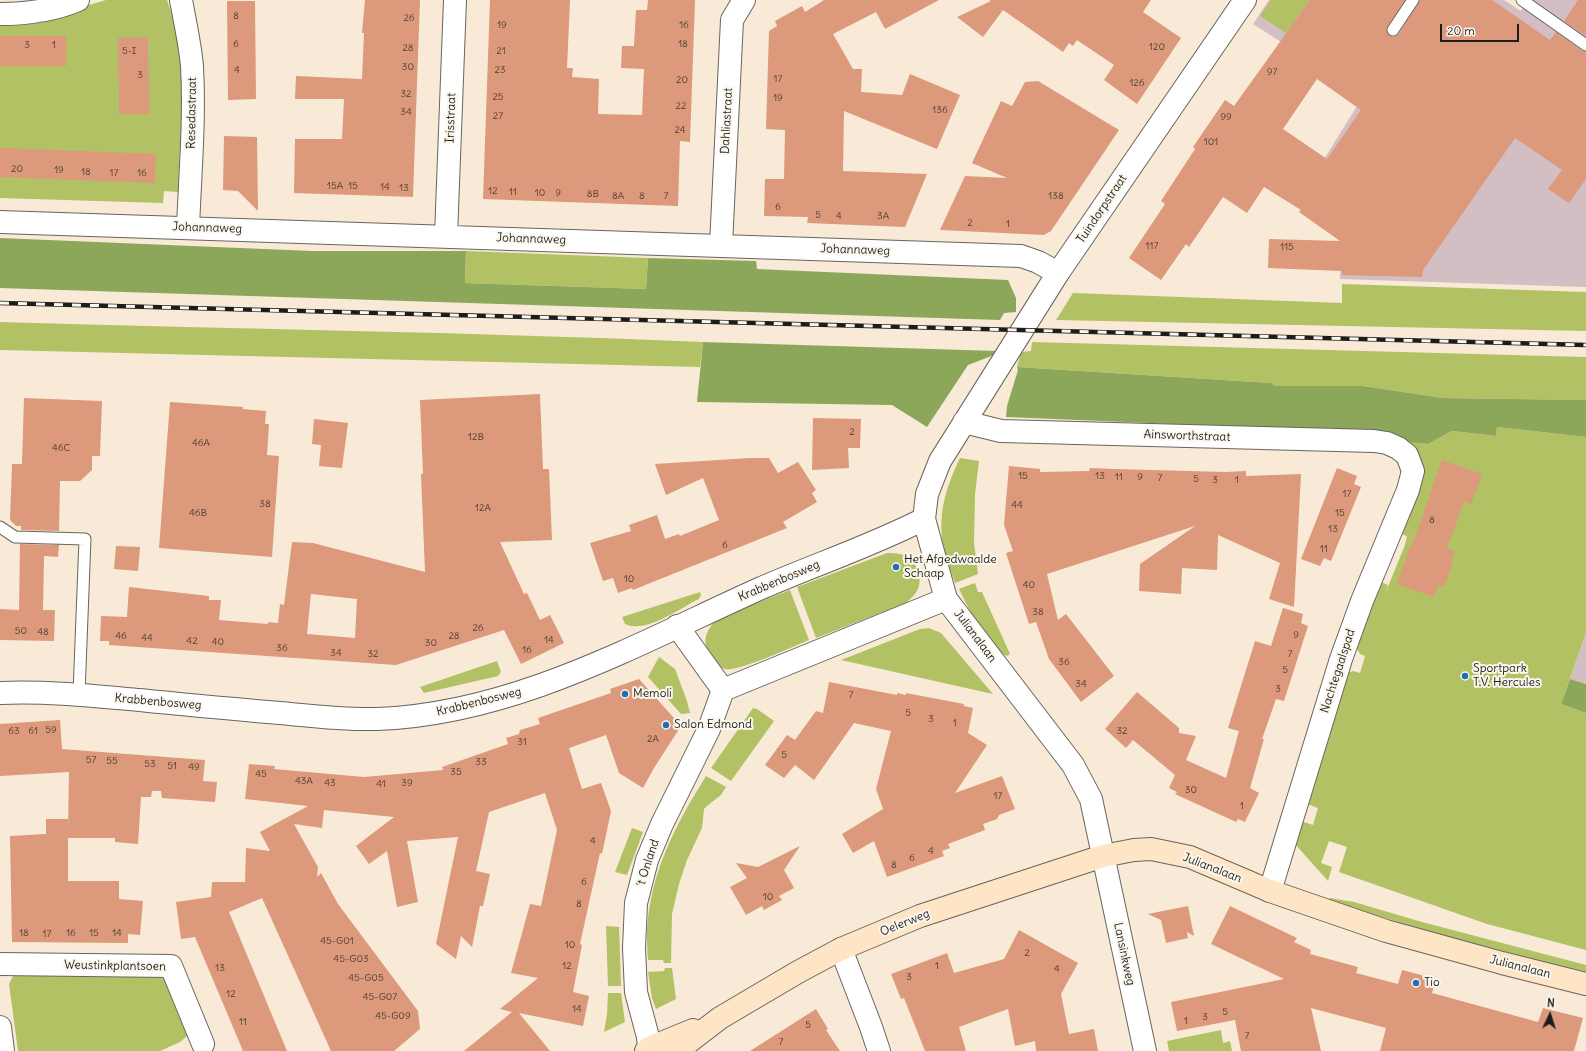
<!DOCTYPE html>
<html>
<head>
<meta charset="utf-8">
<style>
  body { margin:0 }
  #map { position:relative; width:1586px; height:1051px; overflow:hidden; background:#f8ead7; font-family:Delius,sans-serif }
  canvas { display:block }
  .north { position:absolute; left:1530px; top:995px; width:40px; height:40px; -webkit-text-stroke:3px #fbf7ec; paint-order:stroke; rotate:4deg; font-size:11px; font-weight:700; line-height:16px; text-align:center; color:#1c1c1c }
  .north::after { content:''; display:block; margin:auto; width:14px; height:18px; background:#1c1c1c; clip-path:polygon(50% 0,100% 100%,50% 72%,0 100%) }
  .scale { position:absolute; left:1440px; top:24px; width:79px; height:18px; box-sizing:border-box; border:2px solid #1c1c1c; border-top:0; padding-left:5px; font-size:12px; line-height:14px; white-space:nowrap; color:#1c1c1c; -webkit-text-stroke:3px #fbf7ec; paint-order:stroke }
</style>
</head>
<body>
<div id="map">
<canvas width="1586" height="1051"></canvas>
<div class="north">N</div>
<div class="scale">20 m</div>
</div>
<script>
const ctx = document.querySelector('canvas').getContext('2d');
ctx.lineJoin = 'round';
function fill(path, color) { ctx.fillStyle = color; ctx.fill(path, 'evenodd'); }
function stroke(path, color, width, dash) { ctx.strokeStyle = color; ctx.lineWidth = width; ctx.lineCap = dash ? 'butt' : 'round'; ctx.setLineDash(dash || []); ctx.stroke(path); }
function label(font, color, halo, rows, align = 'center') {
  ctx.font = font + ' Delius,sans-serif'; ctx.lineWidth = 4; ctx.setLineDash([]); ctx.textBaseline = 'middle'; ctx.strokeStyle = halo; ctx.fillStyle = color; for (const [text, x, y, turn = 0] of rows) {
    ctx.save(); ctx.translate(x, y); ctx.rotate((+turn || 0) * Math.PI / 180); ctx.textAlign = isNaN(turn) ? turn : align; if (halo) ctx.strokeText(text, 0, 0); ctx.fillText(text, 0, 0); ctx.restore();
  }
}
const industrial = new Path2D(`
  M1269,0H1504L1521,11L1528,0H1586V287L1340,279L1342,219L1304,191L1364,95L1253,24Z
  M1586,633V684L1570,679Z`);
const green = new Path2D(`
  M106,0H167C189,60 180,129 178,192L164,191L163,203L0,198V22L42,19Z
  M1271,0H1310L1286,33L1260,16Z
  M466,251L648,258L646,289L465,283Z
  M1342,284L1586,292V331L1056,320L1073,293L1342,303Z
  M0,322C234,329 469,332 703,342L700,367L0,350Z
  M1032,342L1586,357V400L1443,398L1363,386H1275L1271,383L1017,367L1021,352L1031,351Z
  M1497,427L1586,437V633L1561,704L1586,713V950L1487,924L1339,872L1347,847L1329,841L1321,863L1332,867L1328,881L1294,843L1300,821L1313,825L1318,808L1307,804L1347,673L1353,671L1360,673L1365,656L1360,654L1357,649L1354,648L1379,581L1388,585L1385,594L1405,545L1407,536L1399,533L1408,442L1428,444L1452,431L1496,436Z
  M960,458L979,461L975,494L974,543L978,574L955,583C952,573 947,563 945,553C936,519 945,489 960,458Z
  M887,553C891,553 896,553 900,554C914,557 924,574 918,589C916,594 910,599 906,603L816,638L797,587Z
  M975,583L978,592H982L1010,654L1007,656L1002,654L973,617L959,589Z
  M790,590L809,640C794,646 739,672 725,669C716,667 709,656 706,646C703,635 711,624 720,617Z
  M700,592L701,595L699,599C680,608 646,634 625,624L622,617Z
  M929,628L941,633L993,694L841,660L920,629Z
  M659,657L675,669L687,701L690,713L681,714L648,677Z
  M497,661L501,672L498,676L424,693L420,687Z
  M753,708L757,709L774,721L731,781L711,768Z
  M706,776L726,787L721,795L708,805L704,809L702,828L687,860L679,884L672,914L671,963H664L663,960H648C647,944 646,927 649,911C656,861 680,818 706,776Z
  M632,828L643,832L627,875L615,872Z
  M1330,898L1354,902L1422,922L1586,965V972C1499,951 1413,928 1328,900Z
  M606,926L619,927L621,986H608Z
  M665,968H672L676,999L656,1009L652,998L648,972L664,971Z
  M22,973L159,976L171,984L187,1026V1036L180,1042L160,1051H18L9,984L13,976Z
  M608,993H621L625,1022L604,1032L607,1015Z
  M1221,1030L1223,1043L1230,1041L1232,1051H1169L1167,1041Z`);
const forest = new Path2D(`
  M0,238L312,251H466L465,283L646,289L648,258L756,261L757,269L1008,280L1016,298V312L1004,313L1000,320L0,288Z
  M703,342L997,351L994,355L968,365L927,427L892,405L697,402Z
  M1017,367L1271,383L1275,386H1363L1443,398L1586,400V437L1497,427L1496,436L1452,431L1428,444L1394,441L1363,432L1006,417L1007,406L1018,370Z
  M1570,679L1586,684V713L1561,704Z`);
const building = new Path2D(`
  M365,0H420L413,197L294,193L295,139H342L344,99H295L296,76L362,79L364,33H362Z
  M490,0H570L567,68H573L572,77L599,79L598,114L642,115L644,69L621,68L622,46H634L636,10H647L648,0H695L690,142L680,141L678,206L483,199Z
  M824,0H939L885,29L876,12L833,34L853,69H862L861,92L902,95L910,74L960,95L937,149L844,111L843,171L927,174L905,227L807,223L808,217L764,216L765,179H784L785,130L766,129L769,31L777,26L775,21L802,6L805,12Z
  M989,0H1151L1143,12L1181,38L1137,104L1104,80L1114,65L1077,40L1073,46L1069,43L1063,52L1003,10L983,37L957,17L991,1Z
  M1310,0H1405L1386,29L1389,36L1393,37L1399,34L1420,0H1492L1550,40L1556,32L1582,51L1586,52V179L1569,203L1548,189L1562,170L1515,138L1423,270L1422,277L1342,275V271L1268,268L1269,239L1340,241L1299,212L1301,210L1264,187L1247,213L1223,197L1189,247L1186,244L1161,280L1129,258L1165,204L1161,201L1195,149L1193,147L1225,100L1234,106ZM1317,79L1361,110L1327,159L1283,129Z
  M1578,0H1586V36L1564,21Z
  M227,1H255L256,99L228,100Z
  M0,36H66V66H0Z
  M148,37L149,114H119L118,38Z
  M1038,81L1119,130L1051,231L1044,235L940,230L965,176L1007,178L972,163L1001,101L1012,106L1025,82Z
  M224,136L257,137L258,211L238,191L223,190Z
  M0,148L156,154L155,183L0,177Z
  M540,394L543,469H549L552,540L500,542L524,594L527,593L540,620L550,615L564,643L521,664L504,630L396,665L109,645V641H100L101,616L127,617L129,587L209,596V600H221L219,620L268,624V622L278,623L280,604L284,605L292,542L313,543L425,572L421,474H423L420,400ZM311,594L357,599L355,638L307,634Z
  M24,398L102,401L100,456H92V470L80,481H60L59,531L21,530V526H16L10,520L12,464H22Z
  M170,402L243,407V409L266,411L265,424H269L267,455L279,456L272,557L159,548Z
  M813,418L861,419L860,448H848L849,468L812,470Z
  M314,419L348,423L342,468L319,466L321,445L312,444Z
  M749,458H769L778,473L798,462L816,490L812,493L817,502L783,522L787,528L633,590L632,588L618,593L613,578L603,581L590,543L631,531L629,525L657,515L665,539L679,534L680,536L719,520L703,478L666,495L655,464Z
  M1442,460L1482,474L1471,504L1464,501L1447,548L1455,551L1451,560L1453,561L1444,587L1438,585L1434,597L1397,584L1410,546H1412Z
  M1009,466L1040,469V472L1089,471L1090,468L1114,469L1226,472L1246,471V476L1301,474L1294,607L1269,599L1280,563L1218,535L1217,570L1182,568L1181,594L1139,591L1140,564L1195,526L1047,574L1058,620L1066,614L1114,676L1081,702L1049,659L1036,622L1029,624L1006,553L1013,551L1004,525Z
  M1337,468L1357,476L1354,484L1361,487L1331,561L1324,558L1320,566L1301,559Z
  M20,544L59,545L58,557L44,556L43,610H55L54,641L0,640V609L19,610Z
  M116,546L140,547L138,571L114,569Z
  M1283,608L1303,614L1301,623L1308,626L1284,701L1276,699L1262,739H1264L1250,788L1259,793L1245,822L1238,819L1236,822L1175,794L1177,792L1169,788L1175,775L1133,740L1126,748L1105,729L1137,692L1179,728V733L1196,736L1186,760L1226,778L1239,731L1228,728L1255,641L1271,646Z
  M639,679L681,726L654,768L643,788L619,773L606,735L569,748L582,789L601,783L611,811L602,854L600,853L580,944L582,945L573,992L589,996L583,1026L519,1013L550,1051H464L512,1012L500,1009L538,978L511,973L530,904L541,906L557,830L545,793L489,812L476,871L490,874L483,906H480L472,947L461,936L456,959L436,944L458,837L407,841L418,902L397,907L387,851L369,864L356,846L394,817L324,810L322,828L294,824L318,867L317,877L321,873L338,904L418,1011L420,1029L394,1051H331L262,898L229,912L287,1051H243L195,937L181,939L176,902L211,897L212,882H245L246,848L270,851L260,832L308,806L245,799L249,764L275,766L274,769L364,777L443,770L442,767L508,744L506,738L519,734L520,730L540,724L538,718L611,693L610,689Z
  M829,682L897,695V693L906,695V693L964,704V706L973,708L968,733L987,745L955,793L1002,776L1015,809L999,815L997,819L983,824L985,830L948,844L950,848L942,851L944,856L887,877L874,841L853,853L842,834L883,809L876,789L891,731L854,723L814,780L795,765L784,778L765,765L787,735L795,740L816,711L823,713Z
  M60,720L62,749L205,760L203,781L217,782L215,802L162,798L161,791H152L151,797H141L138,844L115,842V838H68V881H119V899L143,901L140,935L128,934V943L12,942L10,836L46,834V819H68V831L69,772L0,776V724Z
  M800,846L784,870L794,888L779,896L782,900L764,910L762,906L746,915L730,887L747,878L736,863L758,867Z
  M1188,906L1194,936L1187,932L1188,938L1166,943L1161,920L1148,914Z
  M1230,906L1297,938L1294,942L1311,950L1310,954L1358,967L1356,973L1398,984L1402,970L1436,979L1432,993L1538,1022L1543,1008L1583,1018L1574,1051H1380L1386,1028L1311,1008L1321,1051H1241L1235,1020L1177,1031L1171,1002L1284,979L1211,944Z
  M1019,930L1078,963L1061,994L1069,1034L1094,1029L1098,1051H1036L1035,1041L1015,1046L1008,1009L959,1027L966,1051H925L904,998L901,999L891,974L947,953L954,973L1004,959Z
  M816,1009L828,1029L826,1030L840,1051H750Z`);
const lane = new Path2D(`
  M1522,0L1586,45
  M1393,30L1413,0
  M0,527L15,537L85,539L79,694`);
const street = new Path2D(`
  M181,0C185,22 190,44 192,66C195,120 190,174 188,228
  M0,14C27,14 52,11 78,0
  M0,222L1021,256L1038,262L1058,273
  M446,236L455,0
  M721,245L732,20L744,0
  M964,422L1001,431L1374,441L1387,443L1398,448L1407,455L1413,471L1408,490L1362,601L1341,659L1270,891
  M677,626L723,690
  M723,690L946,599
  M0,693C47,691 94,696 140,700C187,705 233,709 280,713C312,716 345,720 377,719C514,714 637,644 759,589C814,565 871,546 924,519
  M841,949L871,1027L879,1051
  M0,964L171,966L203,1044
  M0,1027L3,1051
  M649,1048L648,1037L636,992L634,948L636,903L647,860L662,824L709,729L723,690
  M1145,1051L1091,799L1073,765L946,599L924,519L927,494L940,461L1058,273L1245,0`);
const secondary = new Path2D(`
  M646,1051L649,1048L693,1030
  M677,1051L720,1018L798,972L841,949L920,916L1103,856L1134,850L1151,849L1190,857L1270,891L1386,931L1502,963L1586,984`);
const rail = new Path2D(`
  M0,303L1586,345`);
const markers = [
  [896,567,4,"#1f6fb2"],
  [1465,676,4,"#1f6fb2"],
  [625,694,4,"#1f6fb2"],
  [666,725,4,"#1f6fb2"],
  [1416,983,4,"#1f6fb2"]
];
const numberNames = [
  ["8",236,16],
  ["26",409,18],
  ["19",502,25],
  ["16",684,25],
  ["6",236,44],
  ["18",683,44],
  ["3",27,45],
  ["1",54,45],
  ["120",1157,47],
  ["28",408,48],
  ["5-I",129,51],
  ["21",501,51],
  ["30",408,67],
  ["4",237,70],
  ["23",500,70],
  ["97",1272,72],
  ["3",140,75],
  ["17",778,79],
  ["20",682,80],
  ["126",1137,83],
  ["32",406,94],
  ["25",498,97],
  ["19",778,98],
  ["22",681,106],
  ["136",940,110],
  ["34",406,112],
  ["27",498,116],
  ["99",1226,117],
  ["24",680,130],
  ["101",1211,142],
  ["20",17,169],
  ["19",59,170],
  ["18",86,172],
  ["17",114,173],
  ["16",142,173],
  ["15A",335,186],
  ["15",353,186],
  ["14",385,187],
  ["13",404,188],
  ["12",493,191],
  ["11",513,192],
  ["10",540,193],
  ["9",558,193],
  ["8B",593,194],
  ["8A",618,196],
  ["8",642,196],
  ["7",666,196],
  ["138",1056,196],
  ["6",778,207],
  ["5",818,215],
  ["4",839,216],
  ["3A",883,216],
  ["2",970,223],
  ["1",1008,224],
  ["117",1152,246],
  ["115",1287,247],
  ["2",852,432],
  ["12B",476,437],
  ["46A",201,443],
  ["46C",61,448],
  ["15",1023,476],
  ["13",1100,476],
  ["11",1119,477],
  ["9",1140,477],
  ["7",1160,478],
  ["5",1196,479],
  ["3",1215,480],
  ["1",1237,480],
  ["17",1347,494],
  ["38",265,504],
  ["44",1017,505],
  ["12A",483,508],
  ["46B",198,513],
  ["15",1340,513],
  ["8",1432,520],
  ["13",1333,529],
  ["6",725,545],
  ["11",1324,549],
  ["10",629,579],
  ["40",1029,585],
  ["38",1038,612],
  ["26",478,628],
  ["50",21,631],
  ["48",43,632],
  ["9",1296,635],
  ["46",121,636],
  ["28",454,636],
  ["44",147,638],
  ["14",549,640],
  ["42",192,641],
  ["40",218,642],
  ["30",431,643],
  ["36",282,648],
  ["16",527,650],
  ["34",336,653],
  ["32",373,654],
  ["7",1290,654],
  ["36",1064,662],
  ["5",1285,670],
  ["34",1081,684],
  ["3",1278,689],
  ["7",851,695],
  ["5",908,713],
  ["3",931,719],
  ["1",955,723],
  ["59",51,730],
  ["63",14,731],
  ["61",33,731],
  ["32",1122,731],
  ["2A",653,739],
  ["31",522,742],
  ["5",784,755],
  ["57",91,760],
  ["55",112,761],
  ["33",481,762],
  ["53",150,764],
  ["51",172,766],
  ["49",194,767],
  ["35",456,772],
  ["45",261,774],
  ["43A",304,781],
  ["43",330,783],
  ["39",407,783],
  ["41",381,784],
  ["30",1191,790],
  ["17",998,796],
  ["1",1242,806],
  ["4",593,841],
  ["4",931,851],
  ["6",912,858],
  ["8",894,865],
  ["6",584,882],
  ["10",768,897],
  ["8",579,904],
  ["18",24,933],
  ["16",71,933],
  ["15",94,933],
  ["14",117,933],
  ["17",47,934],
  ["45-G01",337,941],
  ["10",570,945],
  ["2",1027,953],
  ["45-G03",351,959],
  ["12",567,966],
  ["1",937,966],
  ["13",220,968],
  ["4",1057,969],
  ["3",909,977],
  ["45-G05",366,978],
  ["12",231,994],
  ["45-G07",380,997],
  ["14",577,1009],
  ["5",1225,1012],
  ["45-G09",393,1016],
  ["3",1205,1017],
  ["1",1186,1021],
  ["11",243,1022],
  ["5",808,1025],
  ["7",1247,1036],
  ["7",781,1042]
];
const streetNames = [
  ["Resedastraat",192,113,-89],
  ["Irisstraat",451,118,-88],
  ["Dahliastraat",727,121,-87],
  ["Tuindorpstraat",1102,209,-56],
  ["Johannaweg",207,228,2],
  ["Johannaweg",531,239,2],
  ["Johannaweg",855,250,2],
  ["Ainsworthstraat",1187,436,2],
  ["Krabbenbosweg",779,581,-23],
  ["Julianalaan",975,636,53],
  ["Nachtegaalspad",1338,671,-72],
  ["Krabbenbosweg",158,702,5],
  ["Krabbenbosweg",479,702,-14],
  ["'t Onland",648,863,-72],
  ["Julianalaan",1212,868,21],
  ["Oelerweg",905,923,-22],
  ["Lansinkweg",1124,954,78],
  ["Weustinkplantsoen",115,966,1],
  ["Julianalaan",1520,967,14]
];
const poiNames = [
  ["Het Afgedwaalde",904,560],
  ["Schaap",904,574],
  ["Sportpark",1473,669],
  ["T.V. Hercules",1473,683],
  ["Memoli",633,694],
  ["Salon Edmond",674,725],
  ["Tio",1424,983]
];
fill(industrial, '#d2bec3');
fill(green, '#b2c164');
fill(forest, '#8da75a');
fill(building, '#dc997b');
stroke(lane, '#69645d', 13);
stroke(street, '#69645d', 24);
stroke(secondary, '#69645d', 24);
stroke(lane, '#fff', 11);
stroke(street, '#fff', 22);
stroke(secondary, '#fde5c5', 22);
stroke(rail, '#1c1c1c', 4.5);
stroke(rail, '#fbf7ec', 3, [9]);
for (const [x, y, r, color] of markers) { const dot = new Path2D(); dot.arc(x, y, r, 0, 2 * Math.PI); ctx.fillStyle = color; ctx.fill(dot); stroke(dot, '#fbf7ec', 1.5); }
label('10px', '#4c3b34', null, numberNames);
label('12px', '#1c1c1c', '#fbf7ec', streetNames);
label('12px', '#1c1c1c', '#fbf7ec', poiNames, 'left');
</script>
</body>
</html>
